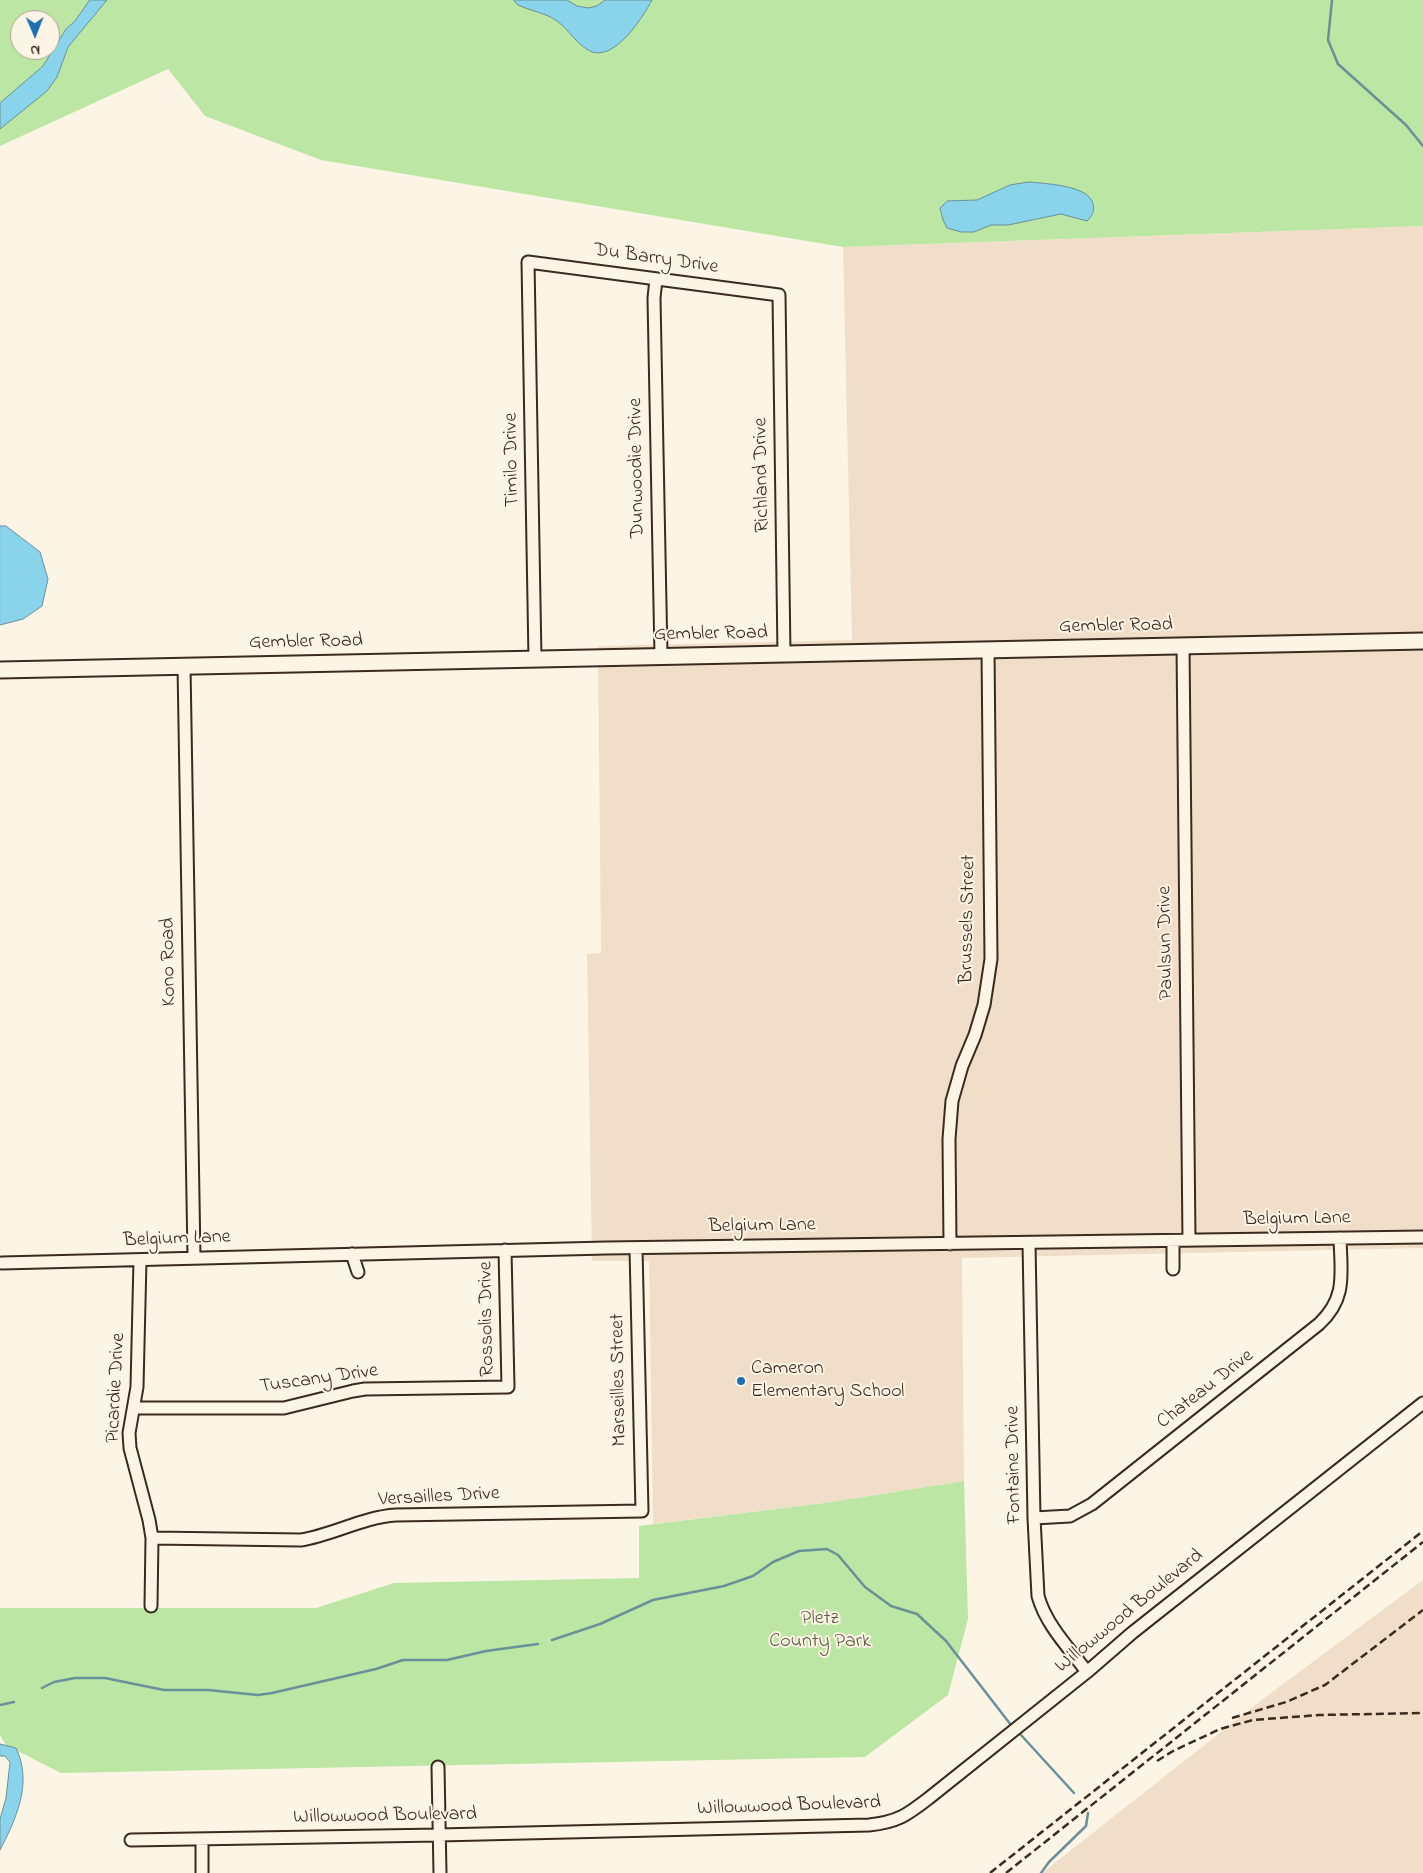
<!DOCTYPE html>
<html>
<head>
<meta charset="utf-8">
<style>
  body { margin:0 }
  #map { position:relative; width:1423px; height:1873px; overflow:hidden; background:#fcf5e5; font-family:"Indie Flower",sans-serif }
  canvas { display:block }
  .north { position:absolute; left:10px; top:10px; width:50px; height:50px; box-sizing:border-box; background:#fcf5e5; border:1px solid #afa495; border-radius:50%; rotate:179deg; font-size:14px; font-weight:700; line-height:20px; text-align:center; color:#3b2a1e }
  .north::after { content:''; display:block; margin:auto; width:18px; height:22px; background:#1f6fb2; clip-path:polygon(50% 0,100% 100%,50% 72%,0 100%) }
</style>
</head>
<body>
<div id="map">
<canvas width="1423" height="1873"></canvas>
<div class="north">N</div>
</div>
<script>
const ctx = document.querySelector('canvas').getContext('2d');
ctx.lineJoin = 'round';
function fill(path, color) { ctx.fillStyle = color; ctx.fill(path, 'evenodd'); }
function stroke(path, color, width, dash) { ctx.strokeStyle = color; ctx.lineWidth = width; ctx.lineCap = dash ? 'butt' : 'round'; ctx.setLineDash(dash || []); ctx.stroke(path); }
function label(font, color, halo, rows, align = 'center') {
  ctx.font = font + ' "Indie Flower",sans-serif'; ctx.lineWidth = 4; ctx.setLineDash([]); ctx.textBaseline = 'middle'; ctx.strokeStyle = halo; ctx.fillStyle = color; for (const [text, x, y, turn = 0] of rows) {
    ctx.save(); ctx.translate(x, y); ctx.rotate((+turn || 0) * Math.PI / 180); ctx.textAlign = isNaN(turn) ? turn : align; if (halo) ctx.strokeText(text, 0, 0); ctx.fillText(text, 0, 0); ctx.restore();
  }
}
const built = new Path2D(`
  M1423,226V1248L962,1258L964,1481L832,1502L653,1524L649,1261H592L587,954L601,953L598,646L852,640L843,247Z
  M1423,1580V1873H1042L1264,1698Z`);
const green = new Path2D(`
  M0,0H1423V226L843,247L321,160L205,116L168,69L0,146ZM20,20H50V50H20Z
  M964,1481L968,1619L948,1695L865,1757L61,1773L6,1745L0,1735V1608H316L394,1583L639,1578V1526L832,1502Z`);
const water = new Path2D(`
  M90,0H107L68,47L57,77L47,91L0,129V103L43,66L66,29L75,21Z
  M514,0H567L577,6L588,8L597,6L605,0H652C643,17 613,65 588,50C576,43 569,30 557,21C546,13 531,11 518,5Z
  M1030,182C1046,184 1089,185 1093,204C1095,211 1092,216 1087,221L1061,214L1008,225H991L974,232H961L947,228L943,220L940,208L947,201L977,200L1010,185Z
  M0,526H6L40,552L48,579L42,606L23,619L0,625Z
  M0,1744L16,1748C33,1783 16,1819 0,1850V1819L6,1798L10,1762L5,1756H0Z`);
const stream = new Path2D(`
  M1332,0L1328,40L1338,64L1406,125L1423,146
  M552,1640L600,1624L653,1600L724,1586L753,1576L773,1562L799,1551L827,1549L838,1555L865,1587L891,1606L917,1614L946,1641L1011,1725
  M42,1688L54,1682L75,1678H105L164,1690H208L258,1695L272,1693L376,1669L403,1660H447L486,1651L538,1644
  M0,1705L14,1702
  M1021,1735L1074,1793
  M1041,1873L1049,1862L1086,1826L1088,1813`);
const minor = new Path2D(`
  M656,279L654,298L661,656
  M1183,646L1189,1240
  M535,659L528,262L779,295L784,654
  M184,666L194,1257
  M1173,1241V1269
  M1029,1243L1034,1518L1038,1596C1046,1625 1069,1648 1087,1672
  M950,1244L949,1139L952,1101L962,1066L975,1035L984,1005L991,959L988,650
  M352,1254L358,1272
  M140,1260L137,1387L129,1433L130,1448L149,1520L152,1538L151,1606
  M2,1263L606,1248L1423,1237
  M134,1408H284L353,1391L365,1389L508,1387L505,1250
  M1034,1518L1070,1516L1092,1504L1319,1324C1347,1298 1341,1274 1340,1238
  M152,1538L301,1540C333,1535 363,1517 396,1515L642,1511L636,1248
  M438,1767L440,1873
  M202,1839V1873
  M131,1840L439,1835L869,1825C898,1822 907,1815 929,1798L1087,1672L1132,1633L1423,1403`);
const secondary = new Path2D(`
  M0,670L1423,641`);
const rail = new Path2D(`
  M1232,1718L1286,1702L1325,1685L1423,1610
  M1157,1761L1173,1751L1220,1729L1253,1720L1319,1715L1423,1713
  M990,1873L1423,1531
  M1006,1873L1423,1542`);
const markers = [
  [741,1381,5,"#1f6fb2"]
];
const streetNames = [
  ["Du Barry Drive",656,260,8],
  ["Timilo Drive",513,460,-91],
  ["Dunwoodie Drive",638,468,-91],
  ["Richland Drive",763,475,-91],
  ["Gembler Road",1116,627,-1],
  ["Gembler Road",711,635,-1],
  ["Gembler Road",306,643,-1],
  ["Brussels Street",969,919,-89],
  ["Paulsun Drive",1167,943,-91],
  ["Kono Road",170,962,-91],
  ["Belgium Lane",1297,1220,-1],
  ["Belgium Lane",762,1227,-1],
  ["Belgium Lane",177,1240,-2],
  ["Rossolis Drive",488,1319,-91],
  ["Tuscany Drive",319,1380,-8],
  ["Marseilles Street",620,1380,-91],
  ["Picardie Drive",117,1388,-87],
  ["Chateau Drive",1206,1390,-38],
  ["Fontaine Drive",1015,1465,-91],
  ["Versailles Drive",439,1498,-3],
  ["Willowwood Boulevard",1130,1612,-39],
  ["Willowwood Boulevard",789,1807,-2],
  ["Willowwood Boulevard",385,1817,-1]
];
const poiNames = [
  ["Cameron",751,1370],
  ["Elementary School",751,1393]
];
const parkNames = [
  ["Pletz",820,1620],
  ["County Park",820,1643]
];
fill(built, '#f1dec9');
fill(green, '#bbe6a3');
fill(water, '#8ad4eb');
stroke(water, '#6a9099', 1);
stroke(stream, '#6a9099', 2.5);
stroke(minor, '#3b2a1e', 15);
stroke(secondary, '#3b2a1e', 19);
stroke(minor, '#fcf5e5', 11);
stroke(secondary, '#fcf5e5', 15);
stroke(rail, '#3b2a1e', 2.5, [8, 4]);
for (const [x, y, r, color] of markers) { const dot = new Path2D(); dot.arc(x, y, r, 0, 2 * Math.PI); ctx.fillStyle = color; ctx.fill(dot); stroke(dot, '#fcf5e5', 2); }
label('20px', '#3b2a1e', '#fcf5e5', streetNames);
label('20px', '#3b2a1e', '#fcf5e5', poiNames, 'left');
label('20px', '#5b593f', '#fcf5e5', parkNames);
</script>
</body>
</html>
